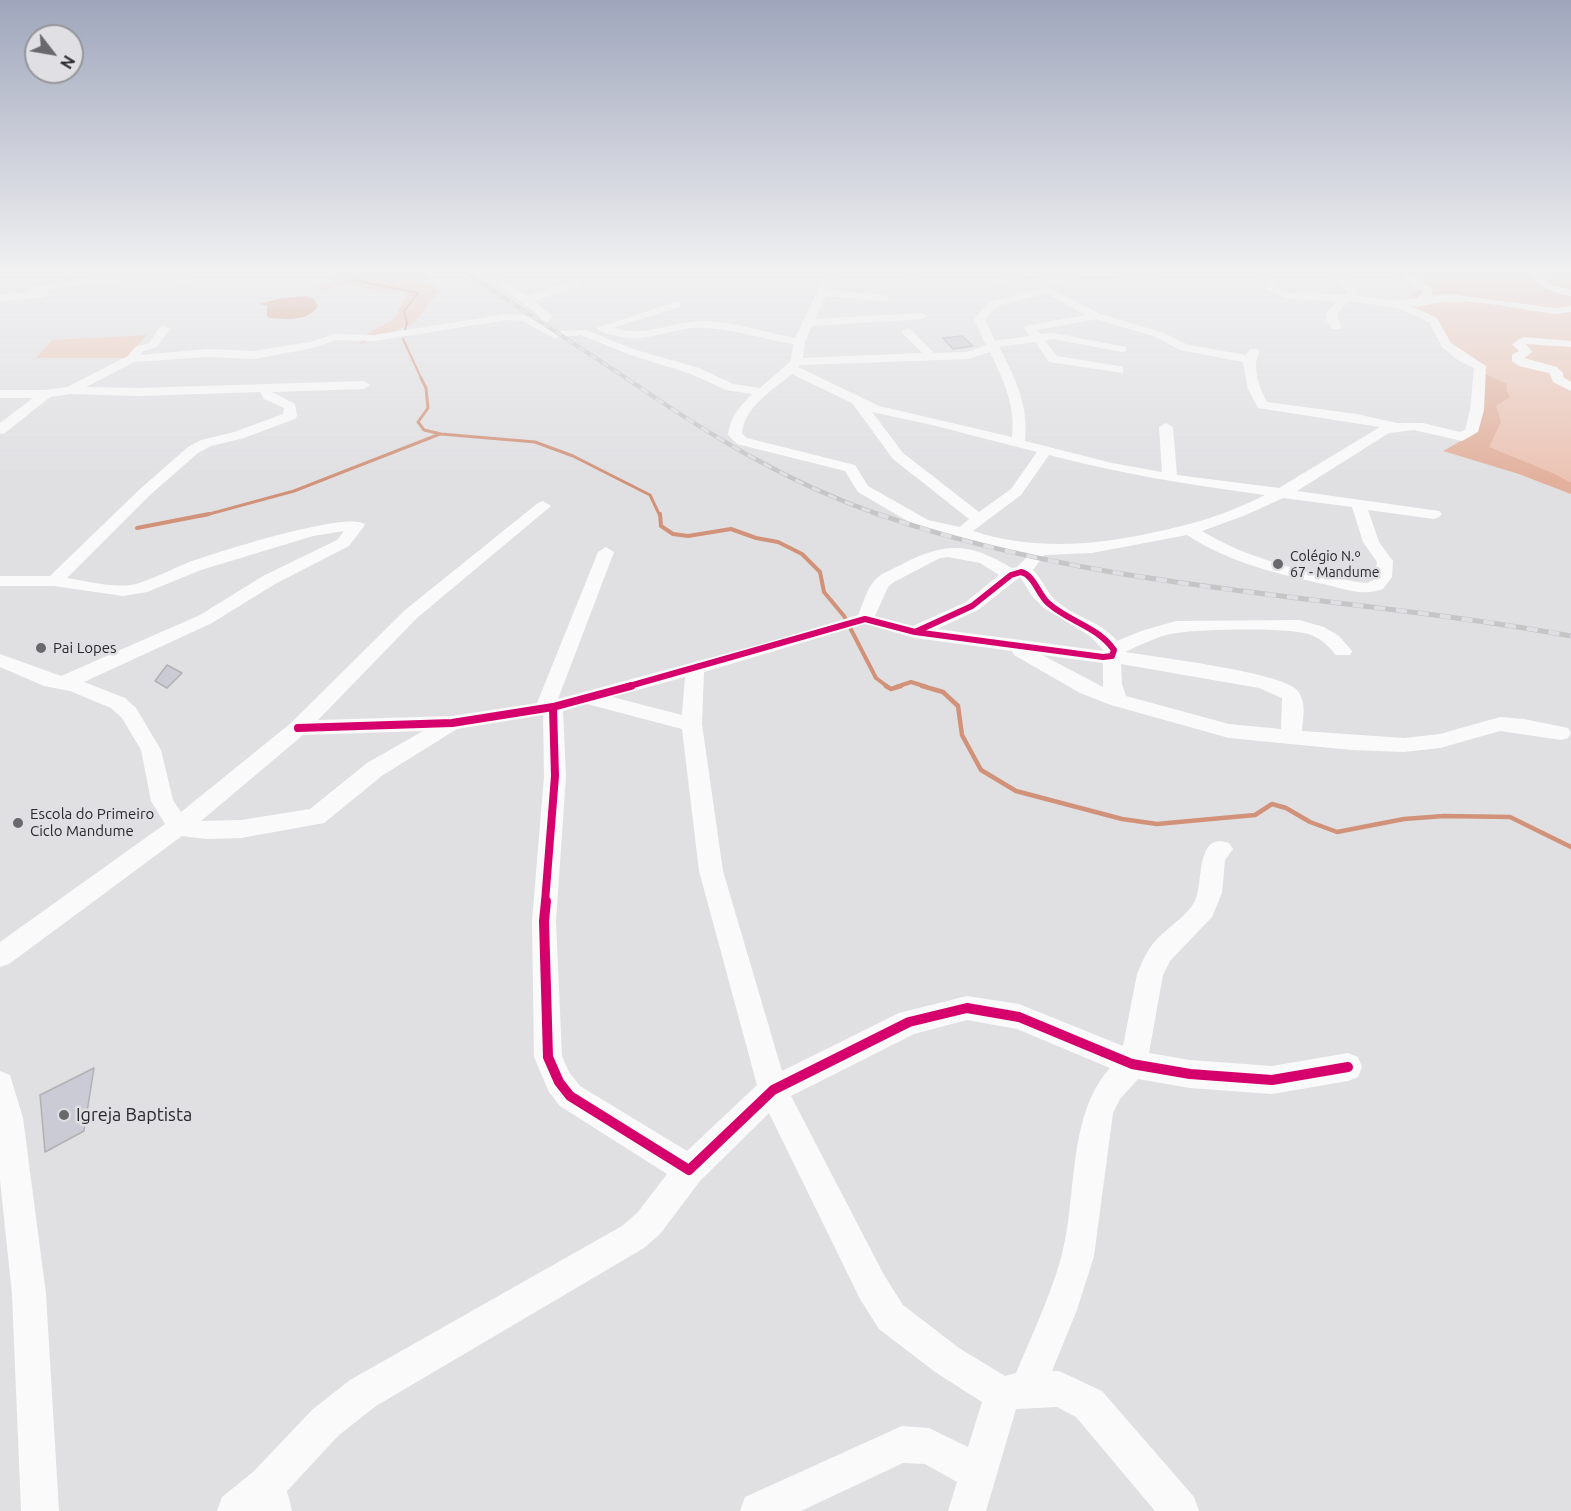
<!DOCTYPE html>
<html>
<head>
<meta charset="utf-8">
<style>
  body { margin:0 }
  #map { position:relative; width:1571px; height:1511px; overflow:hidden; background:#e0e0e3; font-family:Ubuntu,sans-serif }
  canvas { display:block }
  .north { position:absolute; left:24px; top:24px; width:60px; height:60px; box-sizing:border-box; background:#dfdfe4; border:2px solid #96969a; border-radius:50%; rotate:121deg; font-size:16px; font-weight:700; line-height:24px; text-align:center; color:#29292b }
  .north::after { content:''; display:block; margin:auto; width:21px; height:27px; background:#69696b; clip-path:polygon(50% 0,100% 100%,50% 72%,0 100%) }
</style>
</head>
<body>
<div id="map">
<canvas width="1571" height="1511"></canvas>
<div class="north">N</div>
</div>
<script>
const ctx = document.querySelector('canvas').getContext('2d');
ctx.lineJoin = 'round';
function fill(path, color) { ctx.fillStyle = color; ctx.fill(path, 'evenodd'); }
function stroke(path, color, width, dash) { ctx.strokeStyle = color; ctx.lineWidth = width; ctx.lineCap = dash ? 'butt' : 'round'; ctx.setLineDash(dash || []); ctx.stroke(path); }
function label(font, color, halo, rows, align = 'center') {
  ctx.font = font + ' Ubuntu,sans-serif'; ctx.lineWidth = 5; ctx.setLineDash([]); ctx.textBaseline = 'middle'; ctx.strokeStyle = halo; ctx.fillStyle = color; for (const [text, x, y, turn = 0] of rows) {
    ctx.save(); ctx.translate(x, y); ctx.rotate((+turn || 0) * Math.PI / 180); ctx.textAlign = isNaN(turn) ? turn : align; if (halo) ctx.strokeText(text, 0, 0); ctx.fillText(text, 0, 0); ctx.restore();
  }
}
const green = new Path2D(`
  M334,270H432L424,273L430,279L417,282L419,285L432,283L438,292L414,323L360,344L363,336L394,319L406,296L404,292L383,289L379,291L346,284L324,290L312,288L332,284L337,276Z
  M1398,270H1571V494L1519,474L1459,443L1475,433L1482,366L1451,345L1441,327L1398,302L1414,294L1418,286L1391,273Z
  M147,335L126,358H36L52,340Z`);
const forest = new Path2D(`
  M1481,372L1507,384L1506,390L1510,397L1496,406L1501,422L1489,447L1555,474L1571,483V494L1519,474L1443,451L1475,433Z`);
const water = new Path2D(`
  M303,296L314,299L318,306C309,322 285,319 270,318L267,316V306L260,304L277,299Z`);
const streamFar3 = new Path2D(`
  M350,270L354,280L418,293L404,311L407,323L405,330
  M403,339L422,380`);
const streamFar2 = new Path2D(`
  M421,378L426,388L428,408L418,422L424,430L441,434L535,442L573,456L650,495L660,516
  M202,516L294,491L440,434`);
const streamFar1 = new Path2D(`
  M660,514L661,526L673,534L688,536L731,529L756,538L778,542L802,554L820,572L824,592L844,616L876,678L888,687
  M137,528L209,514
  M896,687L911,682L927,687`);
const stream = new Path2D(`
  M886,686L891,689L901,686
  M922,686L943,692L958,706L962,735L981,770L1016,791L1122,819L1157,824L1255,815L1272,804L1286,808L1310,822L1337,832L1404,819L1444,816L1510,817L1571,847`);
const building = new Path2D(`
  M962,336L973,346L953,349L943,338Z
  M167,665L182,673L167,688L155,681Z
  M94,1068L84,1131L45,1152L40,1095Z`);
const minor = new Path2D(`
  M153,270H171L188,275V282L179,284V279L165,275L55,288L44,291L49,294L44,297L0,301V295L28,292L32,288L54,282Z
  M473,270H486L527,296L572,281H580V285L534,301L552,316L545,325L556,331L586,330L636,350L699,368L733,384L760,388L791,361L793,344C765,339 736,330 707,328C675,324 650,345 617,336C609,334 602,333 596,328L676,302L680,303V307L612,328C651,338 668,321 704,321C728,321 769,333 795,338L828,270H838L828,290L885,295L890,298L885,301L826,296L815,319L922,313L927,316L922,319L812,326L805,342L803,358L922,353L901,332L907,329L911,330L934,353L967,352L986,345L974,319L989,302L1048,287L1100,314L1164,333L1188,345L1246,355L1250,349H1258L1260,351C1251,365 1259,388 1267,402L1356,414L1397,423H1423L1460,432L1465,430L1470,410L1474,368L1459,361L1442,347L1429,322L1398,308L1349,301C1339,311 1334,314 1342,327L1340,329H1332L1326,319L1327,312L1337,301L1285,298L1269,291L1261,277L1262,275H1270L1277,287L1291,293L1344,295L1348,292L1328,270H1340L1358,292L1355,295L1395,301L1418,298L1423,291L1405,281L1395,270H1406L1432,288V296L1448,294L1555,308L1571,306V312L1555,314C1511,308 1460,294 1417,307L1411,306L1437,318L1451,343L1486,366L1484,410L1478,432L1462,441L1414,430L1389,433L1297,491L1439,511L1442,514L1439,517L1434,519L1368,510L1379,542L1393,561L1392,577L1383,589C1363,596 1347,590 1328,585C1278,574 1230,563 1187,535L1092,553L1044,555L1033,570C1043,580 1047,594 1059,603C1077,618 1102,622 1117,641L1141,631L1176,621L1299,620L1324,627L1339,636L1352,651L1350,655H1336C1329,647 1322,639 1311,635C1293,627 1200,629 1177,633C1159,635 1141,645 1125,652C1155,657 1281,672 1297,690C1307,702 1303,717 1302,731L1404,738L1440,734L1500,717L1524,719L1568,728L1571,733L1568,738L1561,740L1500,731L1440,748L1404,752L1352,750L1229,738L1111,705L1080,693L1014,655L1012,651L915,638L865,624L704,672L702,724L723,871L782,1071L899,1013L967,996L1019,1004L1123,1046L1137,974C1141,964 1146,953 1152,945C1164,929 1186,918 1195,901C1204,883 1195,831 1229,843L1233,849L1225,860L1222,893L1212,917L1170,961L1163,975L1149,1053L1190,1060L1272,1066L1348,1053L1358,1057L1362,1067L1358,1077L1348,1081L1272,1094L1190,1088L1138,1079L1120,1099L1113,1113L1094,1256L1077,1310L1052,1371H1059L1102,1391L1194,1497L1199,1511H1155L1076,1417L1057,1407L1016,1409L986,1511H948L957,1482L925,1464L903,1463L801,1511H740L745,1497L902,1426L929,1428L968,1447L982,1402L935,1372L879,1329L860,1299L769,1113L700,1181L660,1234L644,1248L376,1406L339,1435L287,1491L292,1511H217L222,1497L253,1472L313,1409L350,1380L622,1226L638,1212L667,1174L560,1106L549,1092L534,1057L532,921L544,776L543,715L457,729L383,775L324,823L241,838L206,839L182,836L9,964L0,967V942L165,824L151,801L141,750L122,718L111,708L70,691L44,686L0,667V654L61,676L200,615L263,576L337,540L344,531L313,536L201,570L147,592L123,596L54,586H0V576H50L140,489L188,447L201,440L234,432L283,414L284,408L264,399L260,392L139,396L70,394L50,397L5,433L0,434V423L33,398H0V390H46L67,387L128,356L135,347L149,343L160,327L164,326L170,329L157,347L143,351L141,355L207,349L254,351L310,342L334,334L374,335L507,314L524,315L537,321L541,317L503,288ZM1047,293L1085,315L1026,326L1024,328L1030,336L995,341L985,319L997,306ZM1096,319L1156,337L1180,350L1243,362L1248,389L1258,408L1380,427L1279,488L1177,475L1173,427L1166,423L1159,427L1162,472L1112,463L1025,441C1029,406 1015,377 999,347L1035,342L1049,362L1123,373V367L1119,366L1057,356L1045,341L1053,339L1122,352L1126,351V347L1053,333L1041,334L1037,330ZM507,320L522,321L554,338L581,335L628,354L691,374L726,390L752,394C740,406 730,417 728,435L737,444L845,471L858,492L916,526L1000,550L1027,553L1028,556L1017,567L1012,568C971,544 949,541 906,562C896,568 882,572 874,581C866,590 863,605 858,615L765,643L558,699L614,552L606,547L598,552L537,703L452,716L318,720L417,618L551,506L543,501L538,503L405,610L291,723L181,812L173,800L161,750L136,708L125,698L84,682L212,623L275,584L349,546L365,525C352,509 211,554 187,563C170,570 153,579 136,584C114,589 88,581 67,578L150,495L198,453L211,446L244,438L295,419L297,416L295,404L272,392L364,389L370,385L364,381L139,388L86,387L134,362L207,357L254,359L313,348L336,340L374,341ZM990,352C1003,379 1016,406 1012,437L879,406L798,367L800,365L968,359ZM792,374L852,403L893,459L969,519L960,527L928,520L868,486L855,465L747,438L742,434C744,406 773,390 792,374ZM872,412L932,425L1037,452L1011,489L979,512L903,453ZM1049,455C1120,474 1192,485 1265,495C1228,514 1191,525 1151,533C1090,546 1033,550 973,531L1021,495ZM1283,498L1352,507L1363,542L1377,562L1374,580L1367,583L1357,582C1304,572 1248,559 1202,531L1246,515ZM948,557L980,563L999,575L966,602L913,626L875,616L888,587L894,582L940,558ZM1020,577L1032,596L1044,608L1090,636L1104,651L937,629L978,610ZM1042,655L1103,663V687ZM1121,664L1259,688L1282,698L1281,729L1229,724L1126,696L1122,684ZM685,677L682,715L612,697ZM587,704L682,729L699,871L757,1085L687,1151L580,1086L569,1072L562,1056L556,921L566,776L563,711ZM423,731L367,763L310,809L241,820L201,821L303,735ZM967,1020L1017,1029L1110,1068C1066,1117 1078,1198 1061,1258C1050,1297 1032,1335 1016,1373L1005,1376L959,1348L903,1305L884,1275L791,1096L914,1034Z
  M905,270H915L918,276L909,278Z
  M1017,270H1031L1004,285L995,283Z
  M1073,270C1091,270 1142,265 1155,275L1150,278L1084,272L1067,281L1046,282L1041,279C1050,273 1063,276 1073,270Z
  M1528,270H1538L1552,285L1571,290V296C1551,292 1539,288 1528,270Z
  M1523,337L1571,341V347L1526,344L1532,352L1524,358L1557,367L1563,373V377L1571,382V391L1553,382L1549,373L1519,366L1512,361V355L1519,351L1512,344Z
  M0,1071L10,1075L23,1118L46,1294L59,1511H21L12,1294L0,1180Z`);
const railFar2 = new Path2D(`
  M462,270L629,380`);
const railFar1 = new Path2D(`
  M626,378C709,435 787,483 883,516`);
const rail = new Path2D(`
  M878,514C1101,592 1341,594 1571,636`);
const cyclewayFar2 = new Path2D(`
  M1021,572C1034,575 1038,594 1048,603C1069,622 1097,626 1114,650L1112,656L1103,657L915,632L972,606L1011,575Z
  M626,687L865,619L915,632`);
const cyclewayFar1 = new Path2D(`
  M298,728L452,723L553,707L631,686
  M545,902L555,776L553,707`);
const cycleway = new Path2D(`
  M546,901L544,921L548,1057L559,1082L570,1096L689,1170L773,1090L909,1022L967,1008L1019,1017L1132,1064L1190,1074L1272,1080L1348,1067`);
const markers = [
  [1278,564,6,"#69696b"],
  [41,648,6,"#69696b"],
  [18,823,6,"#69696b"],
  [64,1115,6,"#69696b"]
];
const farPoinames = [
  ["Colégio N.º",1290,556],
  ["67 - Mandume",1290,572]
];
const poiNames = [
  ["Pai Lopes",53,648],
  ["Escola do Primeiro",30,814],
  ["Ciclo Mandume",30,831]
];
const nearPoinames = [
  ["Igreja Baptista",76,1115]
];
fill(green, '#ecc3b3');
fill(forest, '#e2b09c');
fill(water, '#d19279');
stroke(streamFar3, '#d19279', 2);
stroke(streamFar2, '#d19279', 3);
stroke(streamFar1, '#d19279', 4);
stroke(stream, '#d19279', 4.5);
fill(building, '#cacbd5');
stroke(building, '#b1b1b3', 1.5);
fill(minor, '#fafafb');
stroke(railFar2, '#c5c5c6', 4);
stroke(railFar1, '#c5c5c6', 4.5);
stroke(rail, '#c5c5c6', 5);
stroke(railFar2, '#dfdfe4', 2, [7]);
stroke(railFar1, '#dfdfe4', 3, [9]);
stroke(rail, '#dfdfe4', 4, [11]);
stroke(cyclewayFar2, '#d6006c', 6);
stroke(cyclewayFar1, '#d6006c', 8);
stroke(cycleway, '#d6006c', 10);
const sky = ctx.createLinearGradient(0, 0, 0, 482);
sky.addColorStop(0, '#9fa6bc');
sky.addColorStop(0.56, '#f1f1f2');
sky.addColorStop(1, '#f1f1f200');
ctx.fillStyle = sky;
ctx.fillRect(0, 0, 1571, 482);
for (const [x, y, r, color] of markers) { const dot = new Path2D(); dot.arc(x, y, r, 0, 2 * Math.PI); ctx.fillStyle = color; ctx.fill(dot); stroke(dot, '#dfdfe4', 2); }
label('14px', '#29292b', '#dfdfe4', farPoinames, 'left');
label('15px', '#29292b', '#dfdfe4', poiNames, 'left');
label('18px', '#29292b', '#dfdfe4', nearPoinames, 'left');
</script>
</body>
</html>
